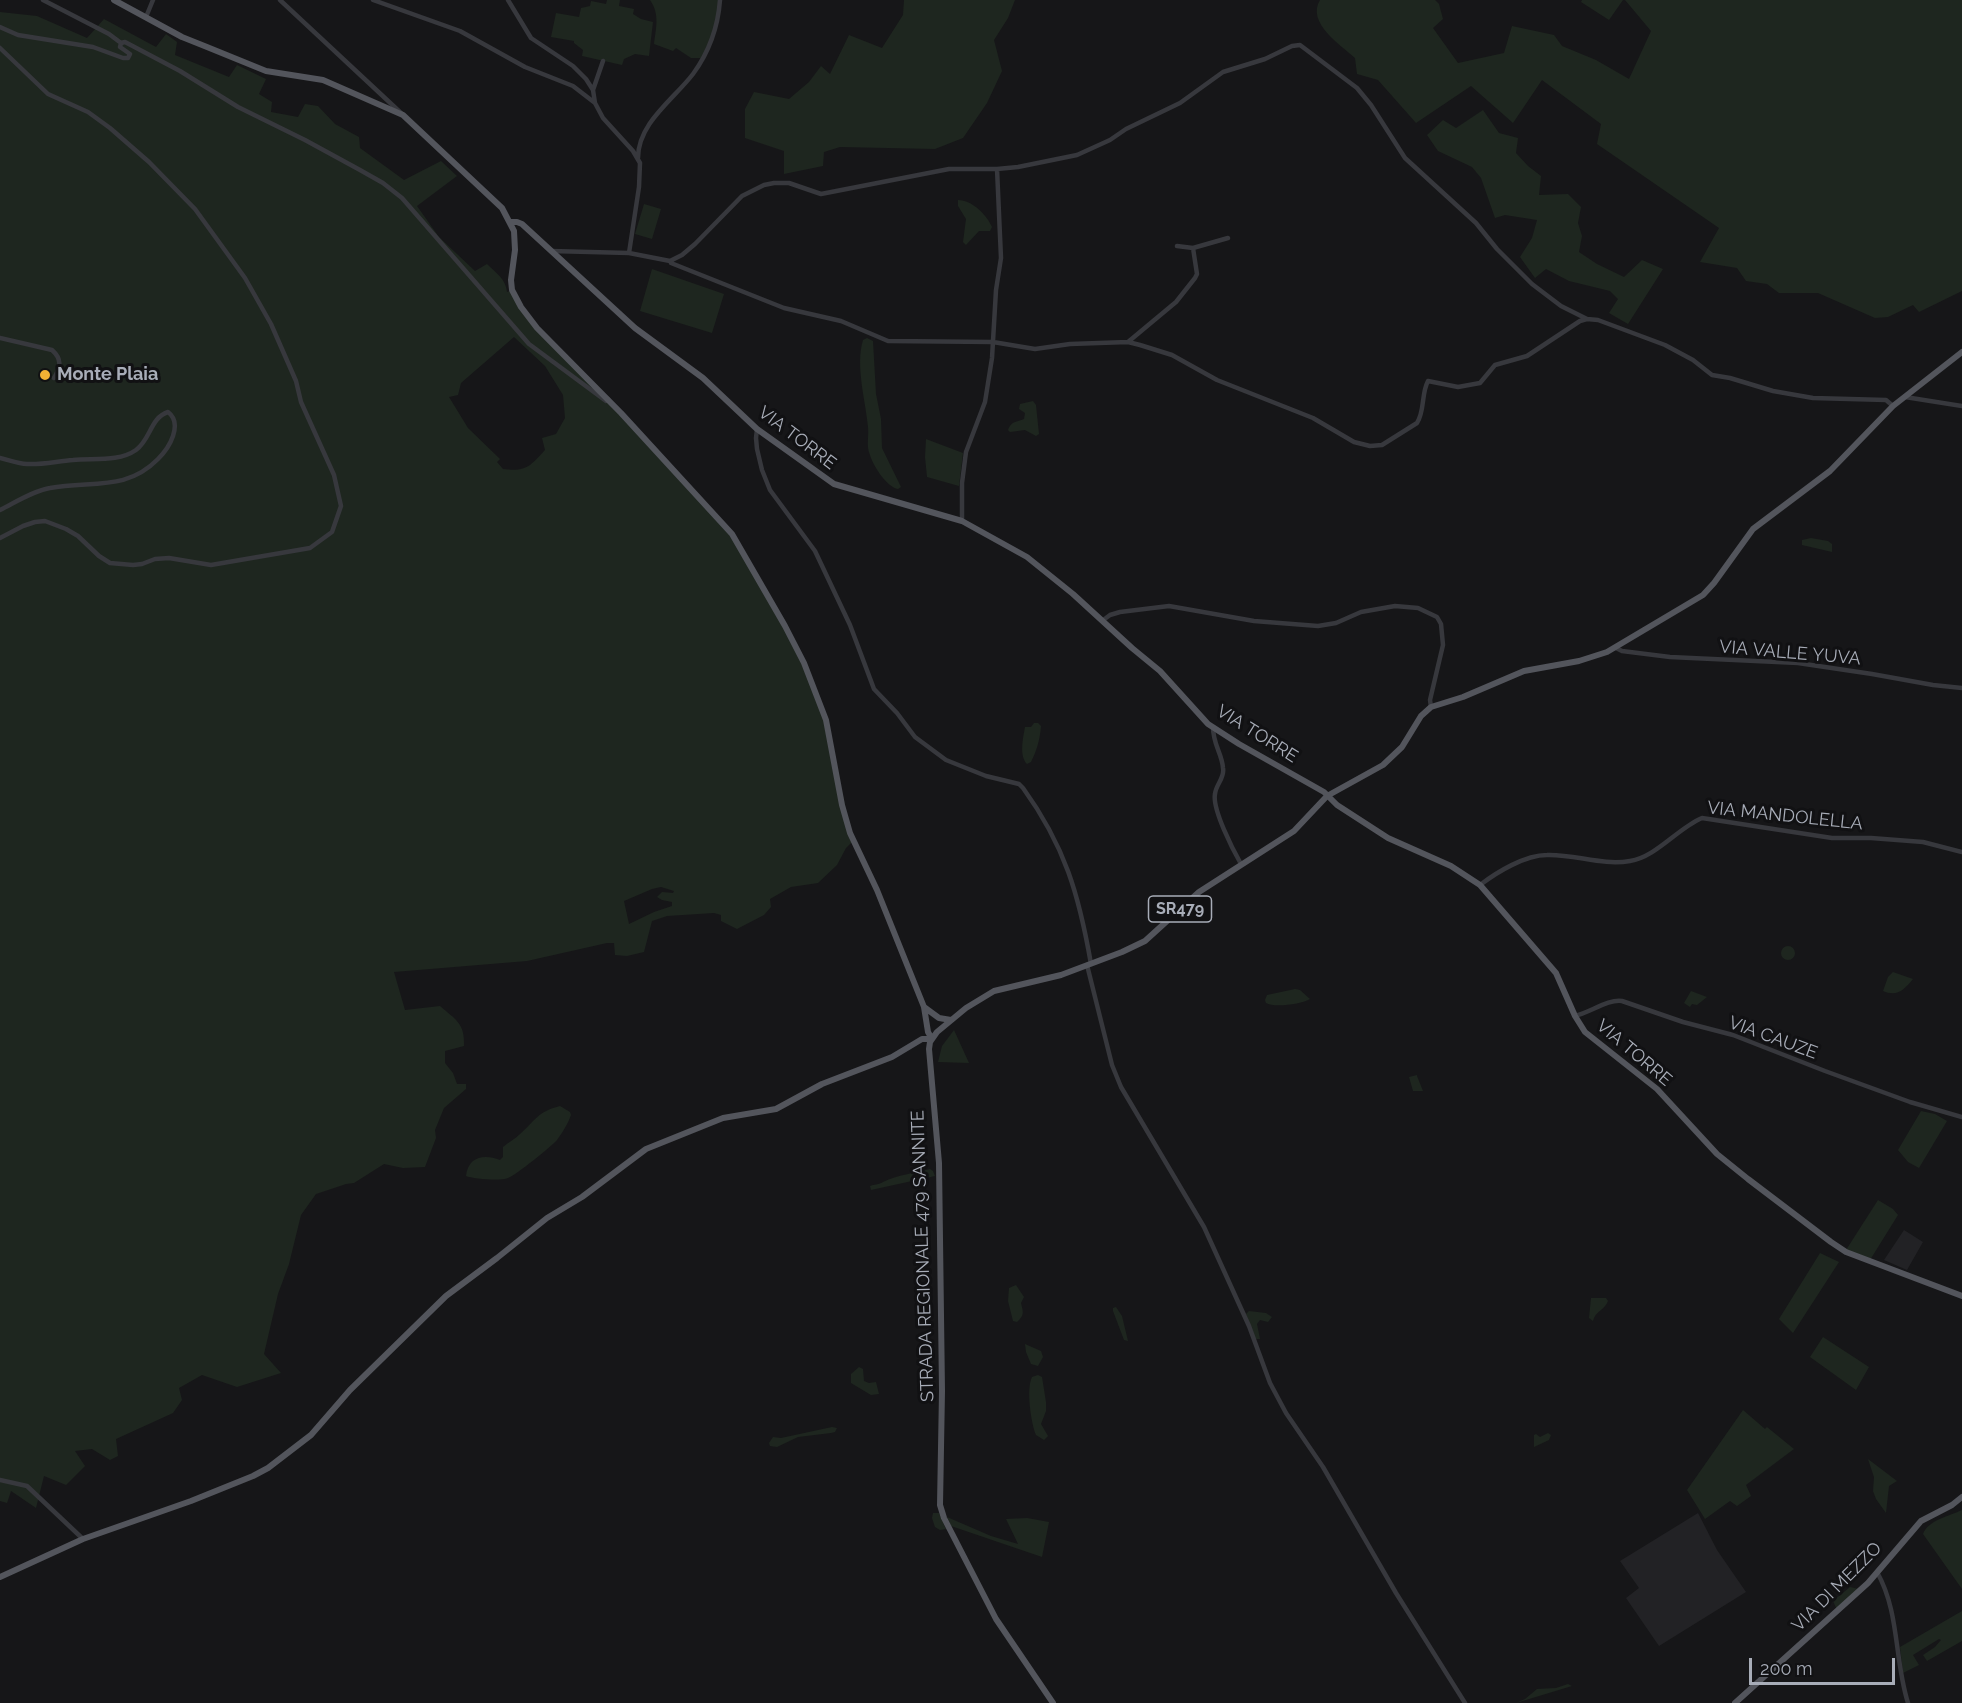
<!DOCTYPE html>
<html>
<head>
<meta charset="utf-8">
<style>
  body { margin:0 }
  #map { position:relative; width:1962px; height:1703px; overflow:hidden; background:#161618; font-family:Raleway,sans-serif }
  canvas { display:block }
  .scale { position:absolute; left:1749px; top:1658px; width:146px; height:27px; box-sizing:border-box; border:3px solid #a8adb8; border-top:0; padding-left:8px; font-size:18px; line-height:21px; white-space:nowrap; color:#a8adb8; -webkit-text-stroke:4px #111113; paint-order:stroke }
</style>
</head>
<body>
<div id="map">
<canvas width="1962" height="1703"></canvas>
<div class="scale">200 m</div>
</div>
<script>
const ctx = document.querySelector('canvas').getContext('2d');
ctx.lineJoin = 'round';
function fill(path, color) { ctx.fillStyle = color; ctx.fill(path, 'evenodd'); }
function stroke(path, color, width, dash) { ctx.strokeStyle = color; ctx.lineWidth = width; ctx.lineCap = dash ? 'butt' : 'round'; ctx.setLineDash(dash || []); ctx.stroke(path); }
function label(font, color, halo, rows, align = 'center') {
  ctx.font = font + ' Raleway,sans-serif'; ctx.lineWidth = 6; ctx.setLineDash([]); ctx.textBaseline = 'middle'; ctx.strokeStyle = halo; ctx.fillStyle = color; for (const [text, x, y, turn = 0] of rows) {
    ctx.save(); ctx.translate(x, y); ctx.rotate((+turn || 0) * Math.PI / 180); ctx.textAlign = isNaN(turn) ? turn : align; if (halo) ctx.strokeText(text, 0, 0); ctx.fillText(text, 0, 0); ctx.restore();
  }
}
const built = new Path2D(`
  M1904,1230L1923,1242L1907,1270L1884,1260Z
  M1698,1513L1717,1550L1746,1592L1659,1646L1626,1598L1639,1588L1620,1561Z`);
const green = new Path2D(`
  M607,0H620L619,6L634,9L633,14L641,19L653,22L649,56L635,54L624,59L622,65L582,56L583,50L574,43V41L551,37L556,13L579,17L581,8L590,6L591,1L606,4Z
  M650,0H720L715,27L703,58H691L676,48L673,51L654,44C656,28 660,14 650,0Z
  M904,0H1015L1008,18L994,40L1002,71L987,103L963,138L935,149L840,147L824,152L823,166L784,174V151L745,138V109L754,92L789,99L809,82L821,66L830,74L849,35L882,48L903,15Z
  M1320,0H1435L1439,4L1443,19L1433,28L1458,63L1504,53L1512,26L1554,35L1562,46L1596,60L1629,79L1651,31L1625,0H1962V291L1919,312L1913,305L1888,317L1875,318L1818,293H1779L1767,284L1746,281L1737,268L1700,262L1719,228L1597,144L1601,124L1542,80L1513,123L1471,86L1416,123L1378,80L1357,74L1355,58C1341,45 1306,23 1320,0Z
  M1582,0H1623L1609,20L1581,2Z
  M0,12L37,16L87,38L104,19L156,47L166,34L177,42L175,55L229,77L237,65L266,79L259,94L272,102L271,112L298,117L305,104L318,106L335,124L359,137L360,148L404,180L441,161L457,176L417,206L439,237L475,271L487,264C496,273 506,279 507,292L512,290L521,307L722,522L785,626L826,719L853,841L846,848L837,865L818,883L791,887L770,899L771,907L764,915L737,929L721,921V915L714,913L667,916L652,921L644,952L627,956L615,955L614,943H607L527,961L394,972L405,1010L440,1006C456,1020 465,1023 464,1046L445,1051V1063L453,1073L457,1084H466V1089L444,1108L435,1130L436,1138L425,1167L403,1168L384,1164L354,1183L346,1184L316,1194L301,1215L289,1264L278,1294L264,1354L281,1373L237,1387L202,1375L179,1388L182,1400L173,1413L116,1439L118,1456L110,1460L92,1449L75,1451L85,1466L66,1485L44,1476L36,1508L11,1491L7,1503L0,1501ZM514,337L545,366L563,395L565,418L556,434L542,438L545,450C530,466 527,472 503,469L497,462L500,459L468,428L449,397L458,395L461,383ZM661,887L674,891L673,893L662,892L657,897L662,900L672,902V906L654,912L629,924L624,901L652,889Z
  M1483,110L1499,133L1518,138L1516,153L1528,166L1541,176L1539,195L1568,194L1581,207L1578,223L1582,236L1579,252L1597,264L1624,277L1642,260L1663,269L1628,324L1609,313L1618,299L1610,291L1569,281L1546,269L1535,278L1520,257L1532,238L1537,220L1505,215L1495,218L1481,178L1472,167L1438,151L1427,135L1443,120L1456,128Z
  M958,200C972,200 987,215 992,227L990,231H979L966,245L963,242L966,219L958,206Z
  M644,204L661,209L652,239L635,234Z
  M652,269L724,294L712,333L640,311Z
  M867,338L873,341L876,394L881,419L882,448L901,487L898,489C887,487 873,466 870,455C866,446 869,437 868,427C866,402 855,366 863,340Z
  M1033,401L1036,405L1039,434L1036,436L1025,430L1010,432L1008,430C1011,421 1017,422 1024,419L1025,413L1019,409L1020,404Z
  M926,439L963,453L959,486L927,477L925,457Z
  M1811,538L1828,541L1832,544V552L1802,545V540Z
  M1034,723H1038L1041,726C1040,739 1037,750 1031,762L1027,764C1019,756 1023,738 1025,727H1031Z
  M1781 953a7 7 0 1 1 14 0a7 7 0 1 1-14 0Z
  M1893,972L1913,979C1904,990 1897,997 1883,991L1888,977Z
  M1295,989L1300,990L1310,999C1302,1004 1274,1008 1266,1003L1265,1000L1267,995Z
  M1691,991L1707,997L1697,1005L1692,1004L1690,1007L1684,1003Z
  M954,1030L969,1063L938,1062L942,1046Z
  M1417,1075V1076L1423,1091H1413L1409,1077Z
  M560,1106L570,1112L571,1115C568,1124 562,1133 557,1140C553,1145 515,1176 508,1178C501,1181 473,1179 466,1176C468,1156 485,1154 500,1160L503,1157V1147C509,1142 515,1139 520,1134C536,1120 537,1112 560,1106Z
  M1921,1111L1935,1114L1947,1121L1919,1168L1908,1162L1898,1150Z
  M930,1169L933,1171L935,1176L871,1190L870,1186C874,1184 879,1185 883,1182C898,1175 914,1173 930,1169Z
  M1878,1200L1893,1209L1898,1215L1870,1260L1846,1250Z
  M1820,1253L1839,1262L1793,1333L1779,1319Z
  M1016,1285L1024,1297L1021,1303C1023,1312 1025,1315 1017,1322L1013,1321L1008,1301L1009,1288Z
  M1591,1298H1606L1608,1301C1605,1310 1595,1311 1593,1321L1589,1318Z
  M1116,1307L1122,1316L1128,1341L1124,1340L1113,1311V1308Z
  M1249,1311L1266,1313L1272,1317L1268,1322L1260,1320L1257,1324L1260,1339H1255L1246,1314Z
  M1823,1337L1869,1367L1856,1390L1810,1357Z
  M1025,1344L1041,1351L1043,1357L1038,1366L1031,1364L1026,1352Z
  M859,1367L863,1369L864,1381L869,1383L876,1382L879,1394L871,1395L851,1383V1374Z
  M1038,1375L1042,1377L1046,1402V1411L1041,1424L1048,1436L1044,1440L1036,1435C1031,1423 1026,1389 1032,1377Z
  M1743,1410L1765,1429L1767,1427L1794,1449L1746,1485L1751,1496L1737,1506L1730,1501L1705,1519L1687,1490Z
  M832,1427L837,1428L835,1432L831,1433L798,1437L777,1447L770,1446L769,1443L773,1437L781,1438Z
  M1548,1433L1551,1435L1549,1440L1534,1447V1435L1536,1434L1540,1437Z
  M1868,1459L1897,1481L1889,1486L1886,1513L1876,1499L1873,1491L1874,1477Z
  M1962,1510V1589L1923,1534C1928,1520 1950,1516 1962,1510Z
  M933,1513H939L946,1529L940,1530L935,1527L932,1518Z
  M947,1517L991,1536L1018,1544L1006,1519L1027,1518L1049,1522L1042,1557L951,1526Z
  M1850,1587L1859,1589L1837,1610L1833,1601Z
  M1962,1611V1641L1927,1661L1923,1655L1935,1647L1941,1640L1939,1639L1913,1655L1919,1665L1903,1673L1900,1647Z
  M1568,1684L1572,1686L1516,1703L1525,1699L1537,1689L1556,1688Z`);
const minor = new Path2D(`
  M43,0L109,34L121,43L125,42L180,71L238,107L305,140L360,170L383,183L402,198L529,344L606,401L608,399
  M280,0L401,113
  M373,0L460,31L525,67L573,86L595,103L603,118L633,151L640,163L639,187L629,253
  M508,0L531,38L573,66L586,79L593,90L595,103
  M146,17L153,0
  M0,27L18,35L93,47L123,58H128L130,54L120,47L121,43
  M0,48L48,94L88,112L110,128L149,162L195,209L245,278L271,324L296,381L301,402L334,475L341,506L332,532L310,548L211,565L169,558L155,559L142,564L133,565L110,563L99,556L78,536L66,529L45,521L35,522L23,526L0,538
  M593,90L603,61
  M638,158C638,123 674,99 693,74C709,52 718,27 720,0
  M1177,246L1193,248L1228,238
  M551,251L629,253L670,261L682,255L695,244L742,196L764,185L774,183H789L821,194L949,169H997L1018,167L1077,155L1110,140L1126,129L1180,103L1223,72L1265,59L1292,46L1300,45L1357,88L1371,105L1405,158L1476,223L1497,249L1532,284L1561,306L1587,319L1598,320L1665,345L1693,360L1712,375L1730,378L1773,391L1813,398L1886,400L1893,406
  M670,261L671,263L784,308L841,321L888,341L993,342L1035,349L1070,344L1128,342L1140,345L1172,355L1217,380L1313,418L1354,442L1370,446L1382,445L1417,423C1425,411 1421,394 1428,381L1458,387L1480,383L1495,365L1527,356L1580,321L1587,319
  M0,338L52,350C62,359 61,367 54,378
  M1128,342L1176,302L1195,278L1197,274L1193,248
  M1905,397L1962,406
  M757,429L756,438L757,449L762,470L770,490L815,551L850,625L874,689L897,713L915,737L946,760L986,776L1019,784L1023,788C1065,846 1079,895 1091,964
  M0,458C9,460 18,464 27,464C42,465 58,461 73,460C94,458 119,462 136,450C151,439 150,418 168,412C176,418 176,427 173,436C170,445 164,453 158,459C126,492 90,480 50,488C33,491 16,502 0,510
  M962,521V483L966,452L985,402L992,358L996,290L1001,258L997,169
  M1102,621L1110,615L1120,612L1169,606L1254,621L1318,626L1336,623L1361,612L1395,606L1418,608L1437,617L1441,624L1443,645L1430,700L1431,707
  M1616,648L1622,651L1670,657L1798,663L1872,674L1933,685L1962,688
  M1213,727C1213,745 1222,753 1223,768C1225,778 1216,784 1215,794C1212,809 1233,850 1241,864
  M1480,885C1497,872 1525,855 1547,855C1575,854 1602,866 1630,861C1656,857 1678,828 1702,818L1832,838H1871L1923,842L1962,852
  M1087,965L1112,1065L1121,1087L1204,1227L1249,1326L1270,1383L1286,1413L1323,1467L1396,1593L1465,1703
  M1575,1016C1591,1012 1608,999 1622,1001L1683,1022L1733,1035L1825,1071L1910,1102L1962,1117
  M0,1480L27,1486L83,1539
  M1877,1572C1900,1613 1894,1659 1908,1703`);
const major = new Path2D(`
  M114,0L182,37L207,47L266,71L323,80L403,115L502,208L514,231L515,250L511,280L512,290L521,307L537,328L621,413L732,534L785,626L804,663L826,720L842,805L850,833L877,890L924,1007L939,1018L951,1020
  M511,222H517L522,224L635,328L703,378L757,429L834,484L962,521L1027,557L1073,594L1132,648L1160,671L1208,724L1239,744L1324,792L1337,805L1388,838L1451,866L1480,885L1556,973L1575,1016L1585,1032L1657,1089L1717,1154L1748,1179L1831,1242L1846,1252L1962,1296
  M0,1577L83,1539L191,1501L253,1476L268,1468L311,1435L350,1390L446,1296L497,1258L547,1218L582,1197L646,1149L723,1118L776,1109L822,1084L892,1057L922,1039H932L928,1032L924,1007
  M1053,1703L996,1619L963,1555L944,1518L940,1505L942,1391L939,1163L929,1049L930,1042L937,1032L966,1008L994,991L1061,975L1122,952L1145,941L1199,892L1294,831L1327,796L1383,765L1402,747L1421,716L1431,707L1463,697L1524,671L1579,661L1607,652L1703,595L1714,583L1753,529L1830,471L1893,406L1962,352
  M1735,1703L1868,1583L1921,1521L1952,1505L1962,1497`);
const markers = [
  [45,375,6,"#f2b134"]
];
const shields = [
  [1180,909,63]
];
const shieldNames = [
  ["SR479",1180,909]
];
const poiNames = [
  ["Monte Plaia",57,375]
];
const streetNames = [
  ["VIA TORRE",797,438,37],
  ["VIA VALLE YUVA",1790,653,5],
  ["VIA TORRE",1257,734,32],
  ["VIA MANDOLELLA",1785,816,6],
  ["VIA CAUZE",1773,1038,20],
  ["VIA TORRE",1634,1053,40],
  ["STRADA REGIONALE 479 SANNITE",923,1256,-92],
  ["VIA DI MEZZO",1837,1587,-45]
];
fill(built, '#222225');
fill(green, '#1e261f');
stroke(minor, '#37383d', 4.5);
stroke(major, '#53555c', 6);
for (const [x, y, r, color] of markers) { const dot = new Path2D(); dot.arc(x, y, r, 0, 2 * Math.PI); ctx.fillStyle = color; ctx.fill(dot); stroke(dot, '#111113', 2); }
for (const [x, y, w] of shields) { const box = new Path2D(); box.roundRect(x - w / 2, y - 13, w, 26, 4.5); ctx.fillStyle = '#111113'; ctx.fill(box); stroke(box, '#a8adb8', 1.5); }
label('bold 16px', '#a8adb8', null, shieldNames);
label('bold 18px', '#a8adb8', '#111113', poiNames, 'left');
label('18px', '#a8adb8', '#111113', streetNames);
</script>
</body>
</html>
